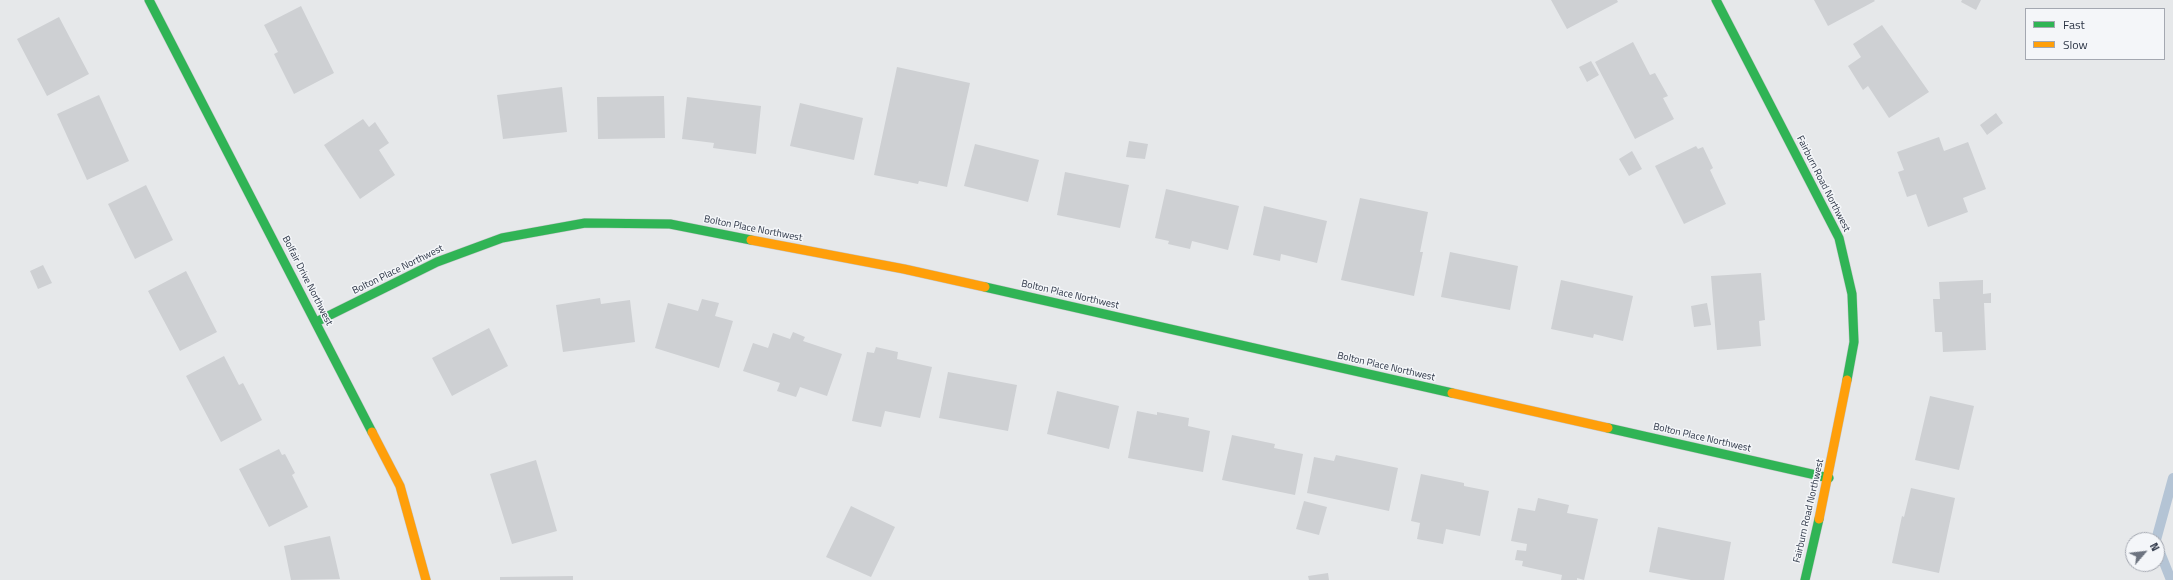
<!DOCTYPE html>
<html>
<head>
<meta charset="utf-8">
<style>
  body { margin:0 }
  #map { position:relative; width:2173px; height:580px; overflow:hidden; background:#e6e8ea; font-family:"Titillium Web",sans-serif }
  canvas { display:block }
  .legend { position:absolute; left:2025px; top:8px; width:140px; height:52px; box-sizing:border-box; background:#f4f6f9; border:1px solid #a4a8b1; margin:0; padding:5px 7px; list-style:none; font-size:12px; color:#2b3445 }
  .legend li { display:flex; align-items:center; gap:8px; height:20px }
  .legend b { width:20px; border:1px solid #a4a8b1 }
  .north { position:absolute; left:2125px; top:532px; width:40px; height:40px; box-sizing:border-box; background:#f4f6f9; border:1px solid #a4a8b1; border-radius:50%; rotate:62deg; font-size:11px; font-weight:700; line-height:16px; text-align:center; color:#2b3445 }
  .north::after { content:''; display:block; margin:auto; width:14px; height:18px; background:#6c737f; clip-path:polygon(50% 0,100% 100%,50% 72%,0 100%) }
</style>
</head>
<body>
<div id="map">
<canvas width="2173" height="580"></canvas>
<ul class="legend">
<li><b style="height:5px;background:#30b455"></b>Fast</li>
<li><b style="height:5px;background:#ff9f0a"></b>Slow</li>
</ul>
<div class="north">N</div>
</div>
<script>
const ctx = document.querySelector('canvas').getContext('2d');
ctx.lineJoin = 'round';
function stroke(path, color, width, dash) { ctx.strokeStyle = color; ctx.lineWidth = width; ctx.lineCap = dash ? 'butt' : 'round'; ctx.setLineDash(dash || []); ctx.stroke(path); }
function fill(path, color) { ctx.fillStyle = color; ctx.fill(path, 'evenodd'); }
function label(font, color, halo, rows, align = 'center') {
  ctx.font = font + ' "Titillium Web",sans-serif'; ctx.lineWidth = 3; ctx.setLineDash([]); ctx.textBaseline = 'middle'; ctx.strokeStyle = halo; ctx.fillStyle = color; for (const [text, x, y, turn = 0] of rows) {
    ctx.save(); ctx.translate(x, y); ctx.rotate((+turn || 0) * Math.PI / 180); ctx.textAlign = isNaN(turn) ? turn : align; if (halo) ctx.strokeText(text, 0, 0); ctx.fillText(text, 0, 0); ctx.restore();
  }
}
const stream = new Path2D(`
  M2156,540L2173,478
  M2157,545L2171,580`);
const building = new Path2D(`
  M1551,0H1617L1618,2L1567,29Z
  M1814,0H1874L1875,1L1828,26Z
  M1962,0H1981L1976,10L1961,2Z
  M301,6L334,73L294,94L274,54L278,52L264,25Z
  M59,17L89,74L47,96L17,39Z
  M1882,25L1929,92L1889,118L1868,86L1863,90L1848,66L1861,57L1853,44Z
  M1633,42L1650,75L1655,73L1668,96L1663,98L1674,119L1635,139L1595,62Z
  M1591,61L1599,75L1587,82L1579,67Z
  M897,67L970,83L947,187L919,181L918,184L874,175Z
  M562,87L567,132L503,139L497,95Z
  M99,95L129,161L87,180L57,114Z
  M664,96L665,138L598,139L597,97Z
  M687,97L761,106L756,154L713,148L714,143L682,139Z
  M800,103L863,118L854,160L790,146Z
  M1996,113L2003,123L1987,135L1980,125Z
  M363,119L369,127L375,122L389,143L379,150L395,175L360,199L324,145Z
  M1939,137L1944,151L1968,142L1986,189L1963,198L1968,212L1928,227L1916,194L1907,197L1898,172L1904,170L1897,152Z
  M1129,141L1148,144L1145,159L1126,157Z
  M975,144L1039,160L1028,202L964,186Z
  M1696,146L1698,149L1703,147L1713,168L1710,170L1726,204L1684,224L1655,166Z
  M1632,151L1642,169L1629,176L1619,159Z
  M1065,172L1129,185L1120,228L1057,215Z
  M146,185L173,240L135,259L108,204Z
  M1166,189L1239,206L1228,250L1192,241L1190,249L1168,244L1169,241L1155,238Z
  M1360,198L1428,212L1420,252H1423L1414,296L1341,280Z
  M1264,206L1327,221L1317,263L1281,254L1280,261L1253,255Z
  M1450,252L1518,266L1510,310L1441,297Z
  M43,265L52,283L38,289L30,271Z
  M186,271L217,332L180,351L148,291Z
  M1761,273L1765,320L1759,321L1761,346L1717,350L1711,276Z
  M1561,280L1633,296L1623,341L1594,334L1593,338L1551,329Z
  M1983,280V294L1991,293V303H1984L1986,350L1943,352L1942,332H1935L1933,299H1940L1939,282Z
  M600,298L601,304L630,300L635,342L563,352L556,305Z
  M702,299L719,303L715,316L733,321L719,368L655,348L668,303L698,311Z
  M1707,303L1711,325L1694,327L1691,306Z
  M489,328L508,366L452,396L432,358Z
  M793,332L805,337L803,341L842,354L827,396L800,387L796,397L777,391L780,383L743,371L753,343L768,348L773,333L790,339Z
  M876,347L898,352L897,359L932,367L920,418L885,411L881,427L852,421L867,352L874,353Z
  M224,356L239,385L243,383L262,420L221,442L186,376Z
  M948,372L1017,385L1008,431L939,418Z
  M1057,391L1119,406L1109,449L1047,434Z
  M1930,396L1974,406L1959,470L1915,460Z
  M1137,411L1157,415V412L1189,418L1188,426L1210,431L1203,472L1128,458Z
  M1232,435L1275,444L1274,448L1303,454L1295,495L1222,480Z
  M279,449L282,455L285,454L295,473L292,475L308,507L269,527L239,469Z
  M1336,455L1398,468L1389,511L1307,493L1314,457L1334,461Z
  M536,460L557,531L512,544L490,474Z
  M1421,474L1464,483V486L1489,491L1480,536L1446,529L1443,544L1417,539L1420,523L1411,521Z
  M1911,488L1955,498L1939,573L1892,563L1902,516L1904,517Z
  M1538,498L1569,505L1567,513L1598,519L1584,580L1577,578V580H1561L1562,575L1522,566L1523,561L1515,560L1517,550L1526,551L1527,544L1511,541L1518,508L1535,511Z
  M1304,501L1327,507L1319,535L1296,529Z
  M851,506L895,527L871,577L826,557Z
  M1658,527L1731,542L1724,580H1691L1649,572Z
  M330,536L340,579L291,580L284,546Z
  M1328,573L1329,580H1309L1308,576Z
  M573,576V580H500V577Z`);
const fast = new Path2D(`
  M149,0L372,432
  M1716,0L1839,238L1852,294L1854,342L1847,380
  M985,287L1452,393
  M316,322L437,262L502,238L585,223L670,224L751,240
  M1608,428L1829,478
  M1805,580L1819,519`);
const slow = new Path2D(`
  M751,240L904,269L985,287
  M1452,393L1608,428
  M372,432L400,486L426,580
  M1819,519L1847,380`);
const streetNames = [
  ["Fairburn Road Northwest",1823,184,63],
  ["Bolton Place Northwest",753,229,11],
  ["Bolton Place Northwest",398,270,-26],
  ["Bolfair Drive Northwest",307,281,63],
  ["Bolton Place Northwest",1070,295,13],
  ["Bolton Place Northwest",1386,367,13],
  ["Bolton Place Northwest",1702,438,13],
  ["Fairburn Road Northwest",1809,511,-77]
];
stroke(stream, '#b4c4d5', 10);
fill(building, '#ced0d3');
stroke(fast, '#c4c6c8', 10);
stroke(slow, '#c4c6c8', 10);
stroke(fast, '#30b455', 9);
stroke(slow, '#ff9f0a', 9);
label('10px', '#2b3445', '#f4f6f9', streetNames);
</script>
</body>
</html>
